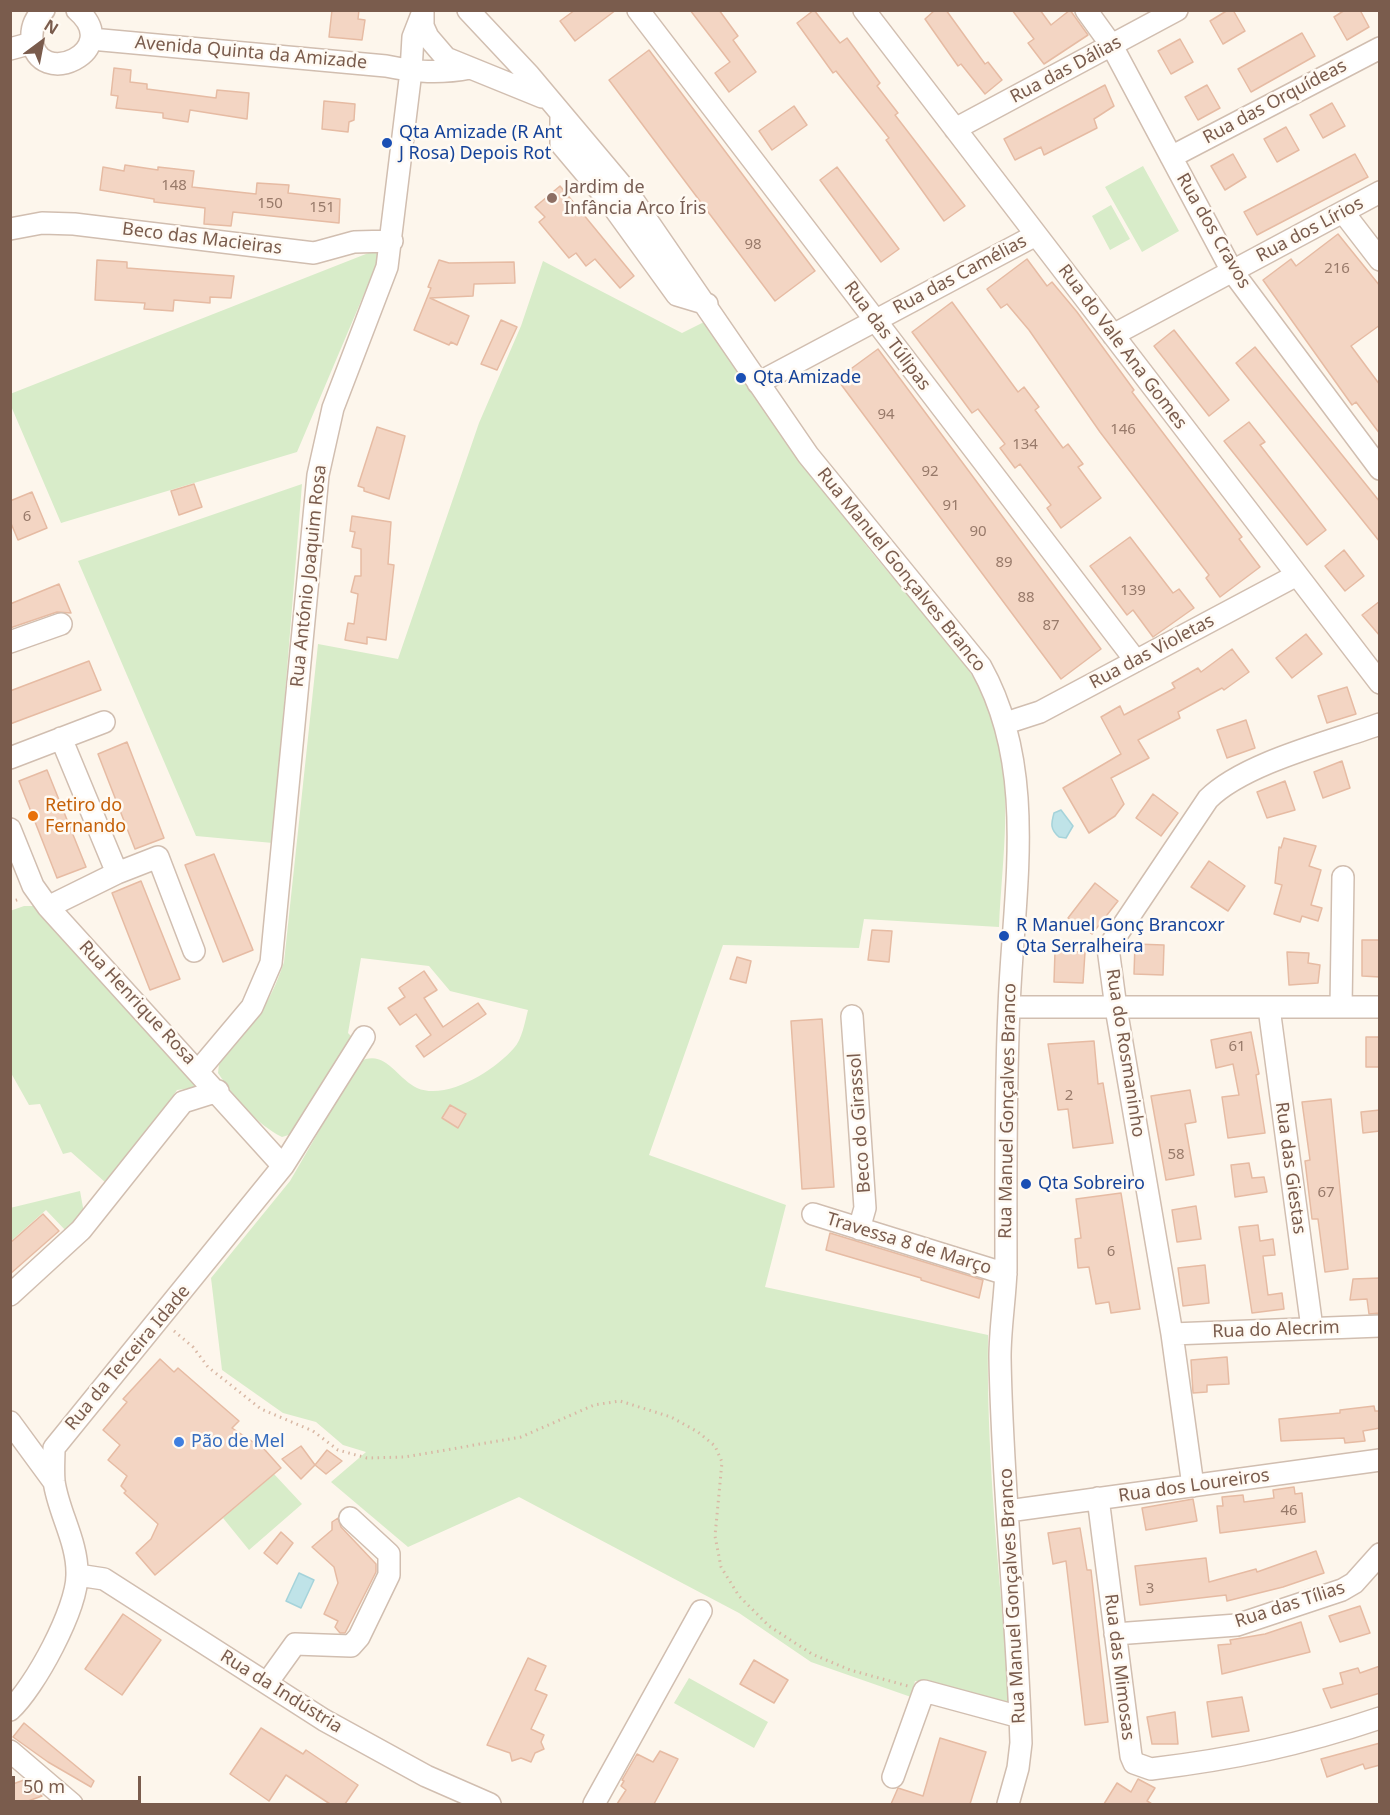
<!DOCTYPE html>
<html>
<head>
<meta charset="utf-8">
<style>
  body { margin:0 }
  #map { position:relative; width:1390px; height:1815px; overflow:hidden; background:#fdf6ec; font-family:"Noto Sans",sans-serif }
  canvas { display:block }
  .frame { position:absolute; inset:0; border:12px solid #7a5c4d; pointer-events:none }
  .north { position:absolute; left:12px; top:12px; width:60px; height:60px; -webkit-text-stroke:4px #fffaf3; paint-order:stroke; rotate:32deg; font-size:16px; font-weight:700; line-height:24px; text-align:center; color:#7a5c4d }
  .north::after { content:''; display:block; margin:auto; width:21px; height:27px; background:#7a5c4d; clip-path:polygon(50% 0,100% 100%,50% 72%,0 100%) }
  .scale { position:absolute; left:12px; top:1776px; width:129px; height:27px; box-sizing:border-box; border:3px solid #7a5c4d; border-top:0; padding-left:8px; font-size:18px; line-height:21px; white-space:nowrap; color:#7a5c4d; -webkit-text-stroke:4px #fffaf3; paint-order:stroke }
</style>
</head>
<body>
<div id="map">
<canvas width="1390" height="1815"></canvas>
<div class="frame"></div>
<div class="north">N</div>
<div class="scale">50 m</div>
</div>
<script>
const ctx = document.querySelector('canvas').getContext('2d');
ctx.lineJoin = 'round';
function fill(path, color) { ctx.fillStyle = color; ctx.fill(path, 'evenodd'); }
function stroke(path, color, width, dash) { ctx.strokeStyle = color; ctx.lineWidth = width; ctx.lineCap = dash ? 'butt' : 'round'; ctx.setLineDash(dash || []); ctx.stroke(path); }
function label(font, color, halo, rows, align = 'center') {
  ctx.font = font + ' "Noto Sans",sans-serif'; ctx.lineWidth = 5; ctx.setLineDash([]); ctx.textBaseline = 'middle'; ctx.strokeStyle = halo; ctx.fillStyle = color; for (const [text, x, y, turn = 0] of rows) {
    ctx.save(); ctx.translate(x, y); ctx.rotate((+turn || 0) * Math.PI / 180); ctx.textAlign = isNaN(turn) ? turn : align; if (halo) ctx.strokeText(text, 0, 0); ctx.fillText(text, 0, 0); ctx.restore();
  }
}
const green = new Path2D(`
  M1143,166L1179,231L1142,252L1105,187Z
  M1111,205L1130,239L1110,250L1092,216Z
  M371,252L381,254L297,452L61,523L11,406L10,394Z
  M543,261L682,333L704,322C758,399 811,475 869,549C912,603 968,650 992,716C1015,783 1002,858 999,927L864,919L859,948L723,945L649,1155L786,1205L765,1287L988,1335C986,1459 1000,1583 1011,1708L915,1681L911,1697L811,1662L739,1613L519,1497L408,1547L331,1482L366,1452L343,1445L316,1422L283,1413L222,1370L211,1278L290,1181L359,1062C385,1048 396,1078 417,1088C447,1101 495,1070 514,1048C522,1040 525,1021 528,1010L450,991L429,966L361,958L348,1033L353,1038L292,1134L282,1137C256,1124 234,1097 218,1073L219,1064C250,1028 269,1008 284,962L318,644L398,659L479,423L521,326Z
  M302,484L273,843L196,836L78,561Z
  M24,906H35L198,1087L177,1090L114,1182L106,1183L71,1152L63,1154L40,1104L29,1105L11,1073L10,911Z
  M80,1191L84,1213L67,1232L46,1210L11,1241L10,1208Z
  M274,1474L302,1504L249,1550L223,1518Z
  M689,1678L768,1722L754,1748L674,1703Z`);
const water = new Path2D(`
  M1061,810L1073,826L1066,838L1059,837C1050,829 1051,824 1054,813Z
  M299,1573L314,1580L301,1608L286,1601Z`);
const building = new Path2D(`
  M332,10H359L358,19L365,20L362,40L329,37Z
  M575,10H616L575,41L560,21Z
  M690,10H719L738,36L733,40L756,72L729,92L715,73L730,62Z
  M814,10L840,43L847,38L880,83L877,86L898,113L895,115L965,206L944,221L886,140L889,138L836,71L833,73L797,23Z
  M935,10H946L985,64L988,62L1002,80L985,94L961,64L958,66L925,19Z
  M1012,10H1040L1051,25L1070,10L1088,35L1044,64L1028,43L1034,39Z
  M1228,10H1233L1245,31L1223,44L1210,21Z
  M1345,10H1360L1369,27L1347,40L1334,17Z
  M1302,33L1315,56L1251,92L1238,69Z
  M1180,39L1193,62L1171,74L1158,51Z
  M649,50L815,271L775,301L609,80Z
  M114,68L131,70L130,82L147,84V89L216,98L217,90L249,93L247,119L190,110L188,122L163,118V113L116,108L118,96L111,95Z
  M1105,85L1114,106L1094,119L1097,128L1044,155L1041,147L1015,160L1004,139Z
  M1207,85L1220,108L1198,120L1185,97Z
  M324,101L355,104L354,120L349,122L348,132L322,129Z
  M1332,103L1345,126L1323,138L1310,115Z
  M794,106L807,125L772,150L759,131Z
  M1286,127L1299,150L1277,162L1264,139Z
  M1233,154L1246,177L1225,190L1211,166Z
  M1355,154L1368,177L1257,235L1244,212Z
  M125,165L158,170V167L194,171L192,187L256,194L257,183L289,185L288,193L340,199L339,223L233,212L231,226L204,224L205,208L154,202V199L100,190L103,167L124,171Z
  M837,167L899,249L881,262L820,180Z
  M560,186L634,276L620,288L595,259L586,266L576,253L569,258L539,222L545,217L535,207Z
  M1338,234L1380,286V325L1351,346L1380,385V434L1356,402L1352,405L1263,280L1291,259L1296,266Z
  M1027,259L1047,286L1052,282L1077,312L1134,390L1132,392L1242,537L1239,539L1260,567L1220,597L1206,578L1209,575L1100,432L1029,330L1007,304L1001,308L987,289Z
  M97,260L127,262V268L234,276L231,298L210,297V303L174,300L173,311L144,309L145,303L95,300Z
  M439,260L449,263L514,262L515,283L474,284L473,296L430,298L469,316L457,345L451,342L449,345L414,330L431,288L428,287Z
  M952,302L1018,392L1024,387L1039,407L1035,410L1063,448L1068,444L1083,464L1078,467L1101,498L1061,528L1047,508L1051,505L1020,464L1015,468L1000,448L1005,444L978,409L972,413L912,332Z
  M501,320L517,327L497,370L481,364Z
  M1174,330L1229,400L1209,416L1154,346Z
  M1255,347L1380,502V542L1236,363Z
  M878,349L1101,649L1061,679L837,379Z
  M1249,422L1265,442L1260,445L1326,530L1307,545L1224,441Z
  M377,427L405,436L389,499L364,491V488L358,486Z
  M194,484L202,507L179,515L171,491Z
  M32,492L47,528L18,540L10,521V501Z
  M352,516L391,522L388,564L394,565L386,640L367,637V644L345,640L348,623L354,624L358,594L351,592L355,576H361V549L352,547L355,532L350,531Z
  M1130,537L1173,593L1179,589L1194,608L1153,637L1133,610L1127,615L1090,566Z
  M1344,550L1364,576L1345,591L1325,566Z
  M59,584L71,613L57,612L10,628V604Z
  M1380,601V636L1362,615Z
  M1306,634L1322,654L1292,678L1276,658Z
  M1232,649L1249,672L1224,690L1222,688L1178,712L1180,718L1138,740L1149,758L1111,778L1124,804L1115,816L1089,833L1063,788L1121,754L1101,717L1120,706L1124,715L1175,688L1172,683L1198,668L1201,672Z
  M89,661L101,690L10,724V691Z
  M1347,687L1356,714L1327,723L1318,696Z
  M1246,720L1255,748L1227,758L1217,730Z
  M127,742L164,838L135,849L98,754Z
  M1342,761L1350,788L1323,798L1314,772Z
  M47,770L86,867L57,878L19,781Z
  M1285,781L1295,810L1267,818L1257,792Z
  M1153,794L1178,813L1161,836L1136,818Z
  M1284,838L1316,846L1309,866L1321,870L1311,905L1322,908L1318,921L1302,916L1300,922L1274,914L1282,885L1275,883L1279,847L1281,848Z
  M214,854L253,950L223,962L185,865Z
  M1209,861L1245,886L1228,911L1191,887Z
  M141,881L180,979L150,990L112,893Z
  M1095,883L1118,901L1092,934L1068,918Z
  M872,930L892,931L889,962L868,960Z
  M1362,940H1380V977L1362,976Z
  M1135,944L1164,945L1163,975L1134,974Z
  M1055,951L1085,952L1083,983L1054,982Z
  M1287,952L1309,953L1308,963L1320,965L1318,983L1289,985Z
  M737,957L751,961L746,983L730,979Z
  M424,971L437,990L424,998L443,1027L478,1003L486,1014L424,1057L416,1046L431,1035L416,1014L400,1025L388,1008L405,997L399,988Z
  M822,1019L834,1187L802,1189L791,1021Z
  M1251,1032L1259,1074L1256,1075L1265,1133L1228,1138L1222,1097L1239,1095L1233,1064L1216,1068L1211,1040Z
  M1366,1037H1380V1067H1366Z
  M1094,1041L1098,1084L1103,1083L1113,1143L1073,1148L1068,1109L1058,1110L1048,1044Z
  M1190,1090L1196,1122L1185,1124L1194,1175L1166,1180L1151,1096Z
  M1331,1099L1348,1269L1325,1272L1318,1219H1312L1305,1161L1310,1160L1302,1102Z
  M450,1105L466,1114L458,1128L442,1118Z
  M1380,1110V1131L1363,1133L1361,1112Z
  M1249,1163L1252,1178L1264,1177L1267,1192L1235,1197L1231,1165Z
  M1121,1193L1140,1309L1111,1313L1109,1302L1096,1304L1089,1267L1078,1268L1075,1239L1081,1238L1076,1199Z
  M1196,1206L1201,1239L1177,1242L1172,1210Z
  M43,1214L59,1231L10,1274V1243Z
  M1258,1225L1260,1241L1273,1239L1275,1255L1263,1256L1268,1295L1282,1293L1284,1309L1252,1313L1239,1227Z
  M830,1233L983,1280L979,1298L921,1280V1278L826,1250Z
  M1205,1265L1209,1303L1183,1306L1178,1268Z
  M1380,1278V1313L1369,1314L1367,1299L1350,1300L1353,1279Z
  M1227,1357L1229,1384L1207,1385V1392L1193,1393L1191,1360Z
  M160,1359L174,1372L178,1368L239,1421L232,1428L265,1450L281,1468L155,1575L136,1553L151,1539L158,1524L124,1493L126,1491L121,1486L127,1476L108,1460L120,1445L103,1430L127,1402L123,1399Z
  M1374,1406L1375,1411H1380V1428L1363,1431L1365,1441L1345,1443L1344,1438L1281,1441L1279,1419L1340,1413V1410Z
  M301,1446L315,1465L301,1479L282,1459Z
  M327,1450L342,1461L326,1474L315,1465Z
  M1294,1487L1295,1494L1302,1493L1305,1522L1220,1533L1217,1506H1223L1222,1497L1243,1495L1244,1502L1274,1498L1273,1490Z
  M1193,1499L1197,1521L1146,1530L1142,1508Z
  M338,1518L341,1527L376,1564V1572L345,1633H340L335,1627L338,1621L324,1614L338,1583L334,1567L312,1547L332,1530V1522Z
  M1080,1528L1087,1570H1091L1108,1722L1085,1725L1066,1561L1053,1564L1048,1533Z
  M281,1532L293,1543L277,1564L264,1553Z
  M1316,1551L1324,1573L1283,1587L1227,1601L1226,1595L1140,1605L1135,1566L1206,1558L1209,1582L1256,1569L1257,1572Z
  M1360,1606L1370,1633L1340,1642L1329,1616Z
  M123,1614L161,1640L122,1695L85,1669Z
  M1301,1622L1310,1652L1222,1674L1218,1645L1231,1644L1230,1640L1265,1634Z
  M528,1658L546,1666L535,1690L547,1695L531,1729L544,1735L541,1742L544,1749L535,1753L531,1762L521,1758L512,1761L510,1753L487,1745Z
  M754,1660L788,1680L774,1703L740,1684Z
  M1380,1666V1693L1331,1708L1323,1689L1343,1684L1340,1673L1358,1668L1360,1673Z
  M1242,1697L1249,1731L1212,1737L1207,1702Z
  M1175,1712L1178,1744H1152L1147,1717Z
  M24,1723L94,1781L91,1787L48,1762L13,1737Z
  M261,1728L303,1754L306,1750L358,1785L345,1804H330L286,1775L269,1801L230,1774Z
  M940,1738L986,1752L970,1804H891L898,1788L923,1796Z
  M1380,1743V1765L1365,1769L1363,1764L1327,1777L1321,1759Z
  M660,1751L678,1759L654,1804H617L626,1790L621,1786L624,1781L622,1780L637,1754L653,1762Z
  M1138,1779L1155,1788L1147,1801L1152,1804H1104L1117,1783L1131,1792Z
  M24,1780L42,1796L20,1804H10V1785Z`);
const path = new Path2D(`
  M10,902L20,899
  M174,1331L193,1347L208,1367L261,1409L313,1431L338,1450L367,1458L405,1457L521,1437L594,1405L620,1401L671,1417L698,1432L715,1446L722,1462L715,1536L721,1567L739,1596L769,1626L812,1654L850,1670L908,1686`);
const minor = new Path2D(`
  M44,10C35,18 31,27 32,39C37,91 125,51 77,10
  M423,10V26L428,37L446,58L542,97
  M468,10L529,75L629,194L808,455L981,667C1039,771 1013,894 1009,1008C1005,1096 1006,1183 1006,1270C1005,1299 1000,1328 1000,1357C1002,1486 1017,1614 1021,1743L1018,1768L1008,1804
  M638,10L1136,661
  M864,10L1380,683
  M1086,10L1112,46L1232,271L1380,469
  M91,39L386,66C415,72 440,74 470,68
  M10,49L32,43
  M561,114V144L609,201L677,295L707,304
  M955,129L1177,10
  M1171,157L1380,48
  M1343,212L1380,260
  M10,229L42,223L74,224L314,253L354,242L392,241
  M1113,335L1380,192
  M758,383L1036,235
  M10,642L61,624
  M1006,723L1040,712L1297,575
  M61,738L117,873
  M10,758L104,722
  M10,829L33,886L48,907L283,1166
  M48,907L117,873L158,857L194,951
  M1009,1007H1380
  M1341,1007L1343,877
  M1269,1008L1312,1328
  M852,1016L865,1208L859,1229
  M199,1070L252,1007L271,963L318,475L333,408L387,267L411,71L413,37L422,14
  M813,1214L1006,1274
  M10,1295L81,1230L183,1102L218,1091
  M1172,1334L1380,1326
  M10,1422L54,1482
  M1193,1486L1172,1334L1116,1008L1108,948L1208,799C1244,763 1330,742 1380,724
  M1098,1498L1131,1756L1134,1763L1151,1769C1234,1759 1300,1745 1380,1718
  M1008,1511L1380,1460
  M78,1575L104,1579L324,1720L426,1776L490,1804
  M1115,1634L1237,1625L1342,1590L1354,1583L1380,1554
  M267,1683L295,1644L351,1646L359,1637L389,1575V1554L350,1518
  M10,1710C35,1687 77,1609 77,1575C78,1542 58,1512 54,1481C53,1470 54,1459 54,1448L283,1166L364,1037
  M10,1751L72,1804
  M893,1777L924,1691L1020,1717
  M594,1804L701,1611`);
const markers = [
  [387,143,6,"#1a4fb4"],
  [552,198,6,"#8d6e63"],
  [741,378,6,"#1a4fb4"],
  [33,816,6,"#e8710a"],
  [1004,936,6,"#1a4fb4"],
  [1026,1184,6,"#1a4fb4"],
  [179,1442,6,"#3f7fe0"]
];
const numberNames = [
  ["148",174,186],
  ["150",270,204],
  ["151",322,208],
  ["98",753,245],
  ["216",1337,269],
  ["94",886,415],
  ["146",1123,430],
  ["134",1025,445],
  ["92",930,472],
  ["91",951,506],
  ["6",27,517],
  ["90",978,532],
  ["89",1004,563],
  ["139",1133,591],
  ["88",1026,598],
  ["87",1051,626],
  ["61",1237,1047],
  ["2",1069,1096],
  ["58",1176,1155],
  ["67",1326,1193],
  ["6",1111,1252],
  ["46",1289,1511],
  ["3",1150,1589]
];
const streetNames = [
  ["Avenida Quinta da Amizade",251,53,5],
  ["Rua das Dálias",1066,70,-28],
  ["Rua das Orquídeas",1275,102,-28],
  ["Rua dos Lírios",1310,230,-28],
  ["Rua dos Cravos",1213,231,60],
  ["Beco das Macieiras",202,239,7],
  ["Rua das Camélias",960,275,-28],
  ["Rua das Túlipas",887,336,53],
  ["Rua do Vale Ana Gomes",1122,347,53],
  ["Rua Manuel Gonçalves Branco",901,570,51],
  ["Rua António Joaquim Rosa",309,576,-84],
  ["Rua das Violetas",1152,652,-28],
  ["Rua Henrique Rosa",137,1003,47],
  ["Rua do Rosmaninho",1125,1053,81],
  ["Rua Manuel Gonçalves Branco",1008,1111,-89],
  ["Beco do Girassol",860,1123,-94],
  ["Rua das Giestas",1290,1168,82],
  ["Travessa 8 de Março",909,1244,17],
  ["Rua do Alecrim",1276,1330,-2],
  ["Rua da Terceira Idade",128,1358,-50],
  ["Rua dos Loureiros",1194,1486,-8],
  ["Rua Manuel Gonçalves Branco",1013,1596,-93],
  ["Rua das Tílias",1290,1605,-18],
  ["Rua das Mimosas",1119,1667,83],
  ["Rua da Indústria",281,1692,32]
];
const transitNames = [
  ["Qta Amizade (R Ant",399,133],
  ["J Rosa) Depois Rot",399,154],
  ["Qta Amizade",753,378],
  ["R Manuel Gonç Brancoxr",1016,926],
  ["Qta Serralheira",1016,947],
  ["Qta Sobreiro",1038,1184]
];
const educationNames = [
  ["Jardim de",564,188],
  ["Infância Arco Íris",564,209]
];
const foodNames = [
  ["Retiro do",45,806],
  ["Fernando",45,827]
];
const shopNames = [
  ["Pão de Mel",191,1442]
];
fill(green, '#d8ecc9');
fill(water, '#bfe3e8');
stroke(water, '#a5d3da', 1.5);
fill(building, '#f3d5c3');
stroke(building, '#e6bba3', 1.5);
stroke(minor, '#d1beb0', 24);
stroke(path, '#d9b8a5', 3, [1.5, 4.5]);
stroke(minor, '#fff', 21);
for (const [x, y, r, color] of markers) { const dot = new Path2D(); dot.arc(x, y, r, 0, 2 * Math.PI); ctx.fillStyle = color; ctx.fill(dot); stroke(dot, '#fffaf3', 2); }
label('15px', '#987a6a', null, numberNames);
label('18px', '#7a5c4d', '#fffaf3', streetNames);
label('18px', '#164399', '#fffaf3', transitNames, 'left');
label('18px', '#785e54', '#fffaf3', educationNames, 'left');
label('18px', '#c56008', '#fffaf3', foodNames, 'left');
label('18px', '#366cbe', '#fffaf3', shopNames, 'left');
</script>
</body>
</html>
